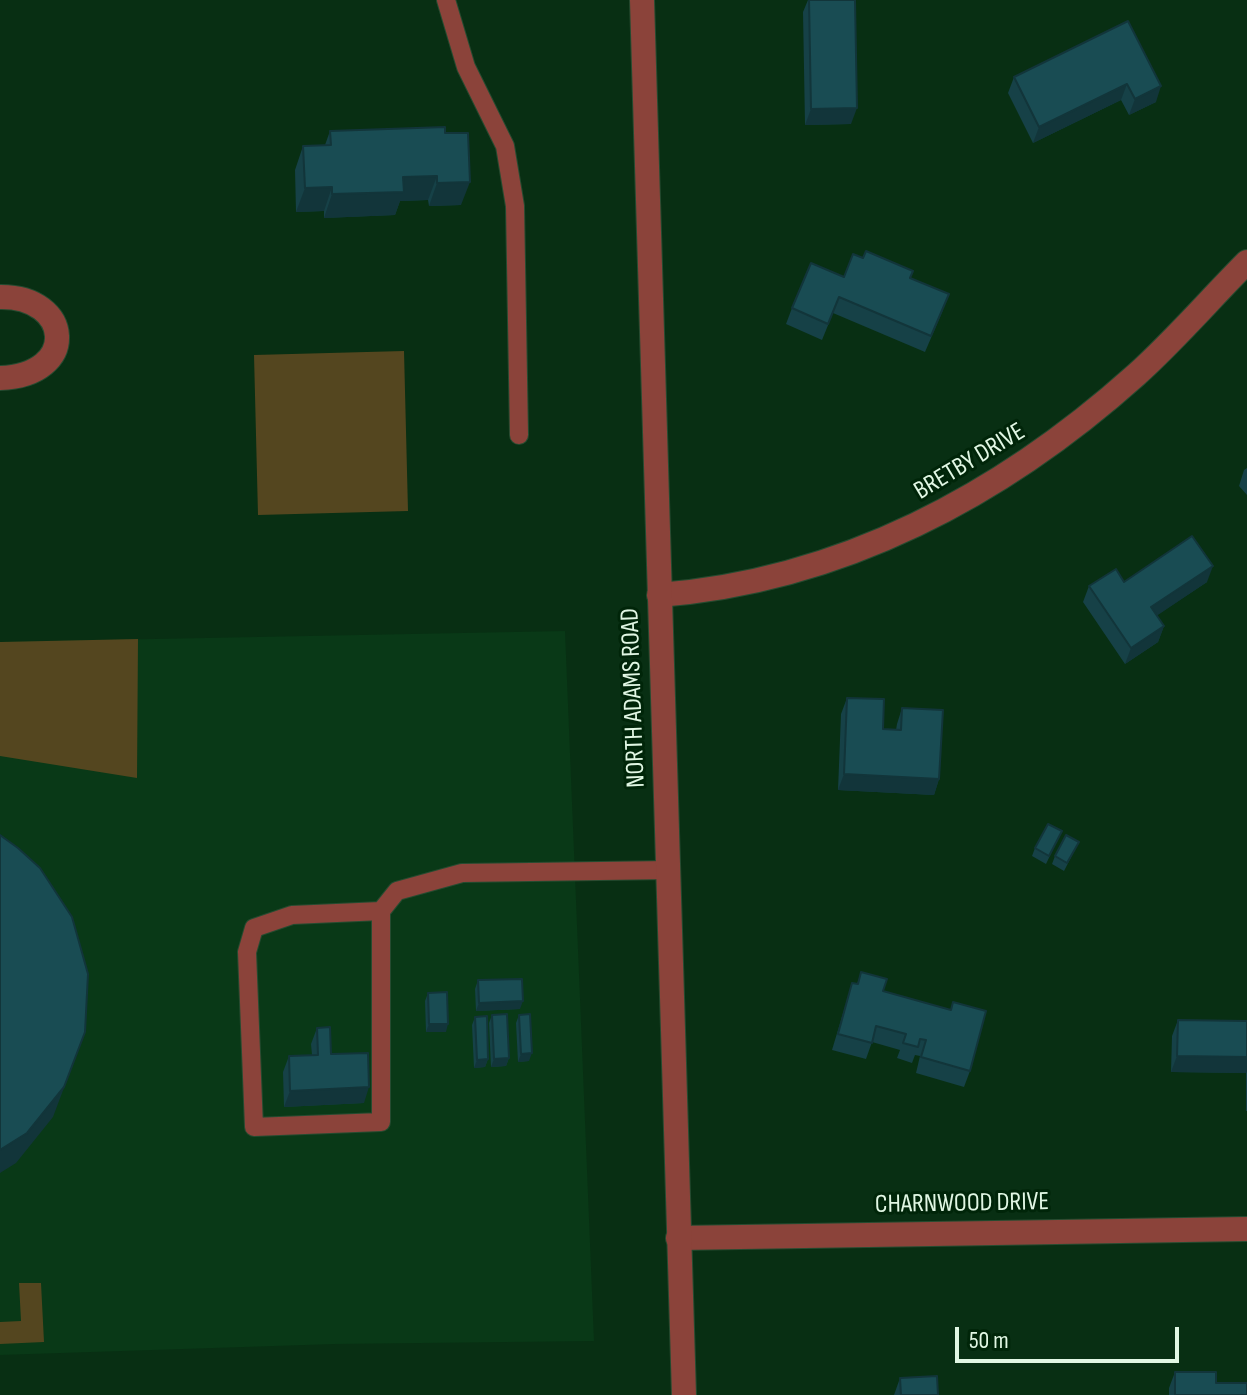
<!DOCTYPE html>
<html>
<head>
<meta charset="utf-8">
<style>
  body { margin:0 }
  #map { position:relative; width:1247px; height:1395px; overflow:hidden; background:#082f13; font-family:"Sofia Sans Condensed",sans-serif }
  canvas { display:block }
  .scale { position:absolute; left:955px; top:1327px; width:224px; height:36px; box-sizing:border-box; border:4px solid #e1f7e4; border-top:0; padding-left:10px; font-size:24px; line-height:28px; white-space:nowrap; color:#e1f7e4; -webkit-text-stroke:6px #002509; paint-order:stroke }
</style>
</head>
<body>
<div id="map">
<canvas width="1247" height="1395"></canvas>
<div class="scale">50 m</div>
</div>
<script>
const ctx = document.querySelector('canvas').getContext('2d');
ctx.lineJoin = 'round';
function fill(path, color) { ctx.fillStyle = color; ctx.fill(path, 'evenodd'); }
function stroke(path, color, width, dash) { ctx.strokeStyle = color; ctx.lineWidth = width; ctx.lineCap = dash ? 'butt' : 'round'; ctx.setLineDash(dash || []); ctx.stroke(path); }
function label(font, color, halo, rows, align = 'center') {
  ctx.font = font + ' "Sofia Sans Condensed",sans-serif'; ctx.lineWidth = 6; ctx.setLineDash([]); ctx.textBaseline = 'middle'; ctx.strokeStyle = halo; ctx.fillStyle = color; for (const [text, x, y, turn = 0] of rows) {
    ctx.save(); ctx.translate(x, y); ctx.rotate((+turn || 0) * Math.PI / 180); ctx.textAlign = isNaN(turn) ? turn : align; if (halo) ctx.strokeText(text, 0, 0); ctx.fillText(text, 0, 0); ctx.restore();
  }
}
const built = new Path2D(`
  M565,631L594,1341L335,1344L0,1355V642Z`);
const green = new Path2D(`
  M404,351L408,511L258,515L254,355Z
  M138,639L137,778L0,756V642Z
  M19,1283H41L44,1342L0,1344V1322L21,1321Z`);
const service = new Path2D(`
  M446,0L466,67L505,146L515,206L519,435
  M381,911L292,915L254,928L247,952L254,1127L381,1122V911L397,891L462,873L669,870`);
const minor = new Path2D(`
  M0,297C72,296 80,375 0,378
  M659,595C841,581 1002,495 1136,375C1175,340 1210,299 1247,262
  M678,1238L1247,1229`);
const tertiary = new Path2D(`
  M642,0L684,1395`);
const wall = new Path2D(`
  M808,0H855L851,124L805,125L803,12Z
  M1128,21L1156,102L1129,115L1121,100L1033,143L1008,93L1014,77Z
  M330,131L445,133L461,205L429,206L428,200L400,201L395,215L324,218V211L296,212L295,170L303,146L325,145Z
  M844,277L910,278L943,310L925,352L833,313L822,340L786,324L792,308Z
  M1247,468V495L1239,486L1244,470Z
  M1124,582H1207L1157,615L1164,626L1158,642L1125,664L1083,602L1089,586Z
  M847,698L883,729L896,730L897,724L902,708L939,779L934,795L838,790L841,714Z
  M1062,831L1046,864L1032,856L1035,848Z
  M1079,842L1064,871L1052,864L1055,856Z
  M861,972L970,1071L964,1087L916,1073L920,1056L915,1055L912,1063L897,1058L900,1050L872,1042L866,1059L832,1050L852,983L857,984Z
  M478,980L520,1009L476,1011L475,989Z
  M428,993L446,1032H426L425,1001Z
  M492,1015L509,1058L506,1066L491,1067L489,1023Z
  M519,1015L529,1061L518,1062L516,1023Z
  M475,1017L488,1059L485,1067L474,1068L472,1025Z
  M1178,1020L1247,1021V1111H1246V1073L1171,1072L1172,1036Z
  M317,1028L331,1054L364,1103L284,1107L283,1072L289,1056L312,1055L311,1044Z
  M1175,1372L1216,1383L1247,1395H1169V1388Z
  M900,1378L938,1395H894Z`);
const shadedWall = new Path2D(`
  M1127,84L1121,100L1033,143L1039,127Z
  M1161,86L1156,102L1129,115L1135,99Z
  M857,108L851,124L805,125L811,109Z
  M437,176L428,200L400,201L395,215L324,218L332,194L403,177Z
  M470,182L461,205L429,206L437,183Z
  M332,187L324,211L296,212L305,188Z
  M1213,566L1207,582L1146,623L1151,607Z
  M1164,626L1158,642L1125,664L1131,648Z
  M844,774L939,779L934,795L838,790Z
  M523,1001L520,1009L476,1011L479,1003Z
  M429,1024H448L446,1032H426Z
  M85,1032L53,1117L16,1163L0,1173V1150Z
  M532,1053L529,1061L518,1062L521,1054Z
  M1177,1056L1247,1057V1071L1246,1073L1171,1072Z
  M509,1058L506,1066L491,1067L494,1059Z
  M488,1059L485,1067L474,1068L477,1060Z
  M369,1087L364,1103L284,1107L290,1091Z`);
const building = new Path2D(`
  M809,0H855L857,108L811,109Z
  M1128,21L1161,86L1135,99L1127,84L1039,127L1014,77Z
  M445,127V133H468L470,182L437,183V176L403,177L404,192L332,194V187L305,188L303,146L331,145L330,131Z
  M866,251L913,271L910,278L949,294L931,336L839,297L828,324L792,308L811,263L844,277L853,254L863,258Z
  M1192,536L1213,566L1151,607L1164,626L1131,648L1089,586L1116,569L1124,582Z
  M847,698L884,699L883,729L901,730L902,708L943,710L939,779L844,774Z
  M1048,824L1062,831L1049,856L1035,848Z
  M0,835L18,848L40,868L72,917L88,974L85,1032L64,1087L27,1133L0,1150Z
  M1066,835L1079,842L1067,863L1055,856Z
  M861,972L887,979L883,991L951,1010L953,1002L986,1011L970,1071L921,1057L926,1040L920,1039L918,1047L903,1043L906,1034L876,1026L872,1043L838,1034L852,983L858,984Z
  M522,979L523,1001L479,1003L478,980Z
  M447,992L448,1024H429L428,993Z
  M507,1014L509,1058L494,1059L492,1015Z
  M530,1014L532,1053L521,1054L519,1015Z
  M487,1016L488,1059L477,1060L475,1017Z
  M1178,1020L1247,1021V1057L1177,1056Z
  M330,1027L331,1054L368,1053L369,1087L290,1091L289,1056L318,1055L317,1028Z
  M1175,1372H1216V1383H1247V1395H1175Z
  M937,1376L938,1395H901L900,1378Z`);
const streetNames = [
  ["BRETBY DRIVE",970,462,-31],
  ["NORTH ADAMS ROAD",634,698,-92],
  ["CHARNWOOD DRIVE",962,1204,-1]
];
fill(built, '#093917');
fill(green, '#54461f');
stroke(service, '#264b30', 20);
stroke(minor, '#264b30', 26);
stroke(tertiary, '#264b30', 26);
stroke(service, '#8b433a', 18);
stroke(minor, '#8b433a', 24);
stroke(tertiary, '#8b433a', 24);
fill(wall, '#164147');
fill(shadedWall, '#12353a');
fill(building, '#194c53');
stroke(building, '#12353a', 2);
label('26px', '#e1f7e4', '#002509', streetNames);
</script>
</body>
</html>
